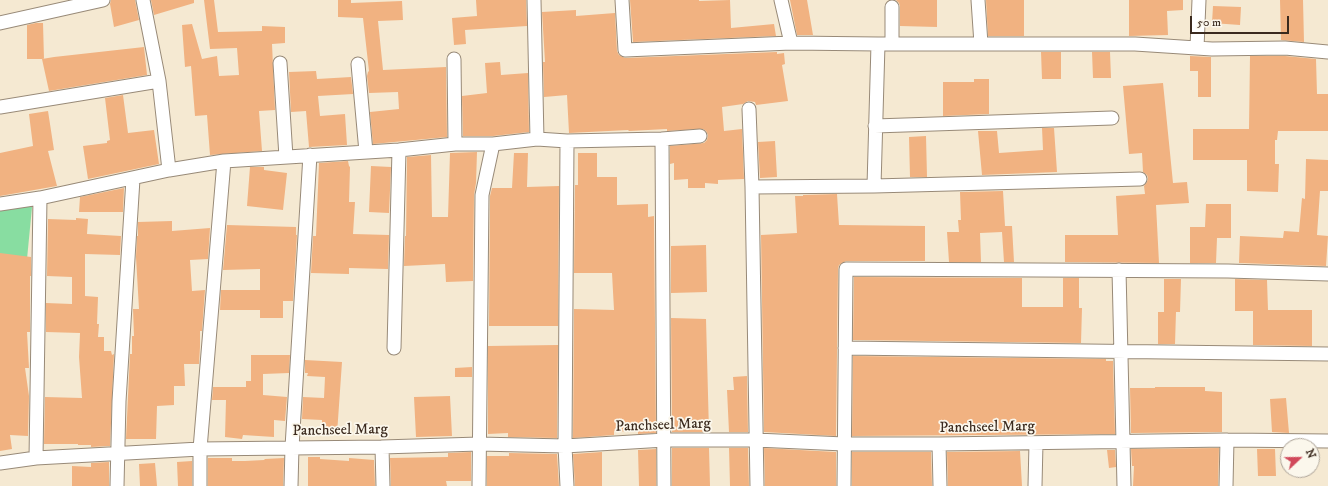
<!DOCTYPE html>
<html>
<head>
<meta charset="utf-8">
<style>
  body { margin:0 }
  #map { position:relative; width:1328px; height:486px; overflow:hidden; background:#f5e9d2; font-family:"IM FELL DW Pica",serif }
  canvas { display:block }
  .north { position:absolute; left:1280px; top:438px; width:40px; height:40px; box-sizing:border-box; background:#fbf7ec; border:1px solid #aea59a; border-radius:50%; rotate:68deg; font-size:11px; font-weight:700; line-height:16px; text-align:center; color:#3b2a1e }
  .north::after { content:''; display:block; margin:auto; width:14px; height:18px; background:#d1495b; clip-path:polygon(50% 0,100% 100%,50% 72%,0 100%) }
  .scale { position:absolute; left:1190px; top:16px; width:99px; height:18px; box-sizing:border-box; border:2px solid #3b2a1e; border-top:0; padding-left:5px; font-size:12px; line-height:14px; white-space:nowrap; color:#3b2a1e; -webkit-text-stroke:3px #fbf7ec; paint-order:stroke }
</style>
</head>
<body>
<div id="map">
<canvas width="1328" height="486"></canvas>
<div class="north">N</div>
<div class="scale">50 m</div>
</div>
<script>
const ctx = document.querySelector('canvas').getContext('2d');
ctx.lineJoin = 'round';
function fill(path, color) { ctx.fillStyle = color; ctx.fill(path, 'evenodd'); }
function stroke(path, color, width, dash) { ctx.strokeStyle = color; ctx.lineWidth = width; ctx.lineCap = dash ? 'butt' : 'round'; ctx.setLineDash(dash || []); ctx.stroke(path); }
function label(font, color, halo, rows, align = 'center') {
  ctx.font = font + ' "IM FELL DW Pica",serif'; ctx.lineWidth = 3.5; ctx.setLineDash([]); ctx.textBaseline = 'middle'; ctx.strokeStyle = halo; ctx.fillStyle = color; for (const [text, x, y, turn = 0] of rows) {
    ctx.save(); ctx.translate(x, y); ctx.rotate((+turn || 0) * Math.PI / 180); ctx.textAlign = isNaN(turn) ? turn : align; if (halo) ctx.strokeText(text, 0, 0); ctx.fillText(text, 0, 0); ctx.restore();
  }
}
const green = new Path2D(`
  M33,197L27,259L0,254V210Z`);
const building = new Path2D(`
  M111,0H135L139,20L114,27L110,4Z
  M151,0H194V3L154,15Z
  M204,0H214L218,32L262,31V26L285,27V43L272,44L275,110L259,111L262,151L210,155L207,115L195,116L191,66L185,67L182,25L192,24L202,59L217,56L219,76L239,75L237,48L210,49Z
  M338,0H351V3L402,1L403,20L378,21L383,70L446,67L447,137L373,144L370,112L399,109L398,92L369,93L367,76L368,72L369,71L363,18L338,17Z
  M476,0H526L527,26L465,30L466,44L454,45L452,18L477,16Z
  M630,0H699V1L730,0L731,28L774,24L776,36L633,42Z
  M790,0H807L813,35H797Z
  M896,0H937V27L900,26V7L899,3Z
  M986,0H1024V36H988Z
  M1129,0H1183V10L1167,11L1168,35L1129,36Z
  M1280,0H1303L1304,42L1281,40Z
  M1213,6L1241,7L1240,25L1212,23Z
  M576,10V16L615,13L617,51L619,55L625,58L777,52V54L784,53L785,64L782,65L788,101L756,105L755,102L748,101L743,104L722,107L724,131L742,129L744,179L718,180V184L705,183V188H688V179L674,180V163L670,164V146L704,143L707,140L708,135L706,131L703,129L667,131V129L629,131L628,130L569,133L567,95L544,97L543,62H545L542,12Z
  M36,23H43L44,59H27V25Z
  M144,47L147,75L49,91L42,59L54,57Z
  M1041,52H1061V79H1042Z
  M1092,52H1110L1111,78H1093Z
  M1190,56L1211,57V97H1198V71H1190Z
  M1250,56H1285L1316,59L1317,94H1328V131H1278L1277,140H1275V164H1279L1278,192L1247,191V160H1193V129H1249Z
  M500,62L501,75L528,73L529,132L493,136H463L462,96L487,93L485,63Z
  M316,71L317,79L351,77L353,94L318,96L320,116L345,114L347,145L309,147L306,111L291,112L289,72Z
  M974,79H989V114L943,116V82H974Z
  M1163,83L1173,183L1187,182L1189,203L1156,205L1159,263L1065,262V235H1118L1116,196L1145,194L1144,186L1147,182L1148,178L1147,175L1143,172L1142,153L1129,154L1123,86Z
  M123,95L128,133L154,130L159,164L88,179L83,146L107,143V141L110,140L105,98Z
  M48,111L54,150L48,151L57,186L0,196V153L33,146L29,114Z
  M1042,128H1054L1057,172L982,175L978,131H997L999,153L1043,150Z
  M926,136L927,177H910L909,137Z
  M775,141L777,177L760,178L758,142Z
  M477,152L476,183L474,195L473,281L446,282L445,264L404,266L405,236H406L407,157L431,155L432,217H448L450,153Z
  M514,153H528L527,187L559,186L558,326H489L490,196L492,188H512Z
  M578,153H597V177H617V205L648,204V217L654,216L656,433L638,434V432L614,431V435L573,438L574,309L614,310L612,273H574L575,185H578Z
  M1306,159L1328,160V191H1320L1317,235L1328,236L1326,266L1239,263L1240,236L1283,238L1284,231L1299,232L1302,198L1305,199Z
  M348,161L349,166L350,167L349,202H355L353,234L389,235L388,269L349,268V274L311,273L313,236H316L319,163Z
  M371,166L391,167L389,213L369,212Z
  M250,167H264V170L287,173L283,210L247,206Z
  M124,188L123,212H79L80,197Z
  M1003,191L1005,226H1012L1014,262H1004L1002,232L980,233L981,262H949L947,232H959L958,220H961L960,192Z
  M837,194L839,225L925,226V261H846L839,265L838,269L836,436L764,432L761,235L797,233L795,196H803V195Z
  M1206,204H1231V238H1217L1216,263H1190V227H1205Z
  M76,218L88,219L87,234L121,236L120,255L85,254V296L98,297L97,324H99L98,337H104V351H111L112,355L114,354L110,446H108L91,447V445H78V444H44L45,397L82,398L79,357L80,333L46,332V303L72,304V277L47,276L48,219L76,220Z
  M172,221V231L210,228L208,259L190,260L192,291L205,290L202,331H200V347L199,364H184L185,386H174V405L157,406L156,439H126L130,354H132V336H134L133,309H139L136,257L137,236H138V222Z
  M227,225L296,227V235H297L293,301H283V318H260V310H220L221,290H260V269L223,270Z
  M706,245L707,292L671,293V246Z
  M0,253L31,257V276H30V332H27L29,368H25L29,396L28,436L10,435L12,449L0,451Z
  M854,277L1022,278V307H1063V278H1079V308H1082L1081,343L853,340Z
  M1164,279H1181L1180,312H1176L1175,344H1158V312H1164Z
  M1235,279L1267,280L1268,310H1312V346L1253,345V311H1235Z
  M671,318L706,319L709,432H672Z
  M558,345L557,438L508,437V433L488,434V346Z
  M251,355H290L289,373L263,374V395L287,397L285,421L274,420V437L243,435L242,439L225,437L226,400H212L213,387H246V381H251Z
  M853,356L1106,359V361H1113L1115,434L852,436Z
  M305,360L342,362L337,434L322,433V420L302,419L303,397L324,398L325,377L307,376L308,373H305Z
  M472,367V377H455V368Z
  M747,376L748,432H729L727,390H734L733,377Z
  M1155,387H1205V391L1222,392V432L1131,433L1130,388H1155Z
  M450,396L452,436L416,437L414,397Z
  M1286,398L1289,433L1272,432L1270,399Z
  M672,448H709L710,486H672Z
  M729,448H748L749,486H730Z
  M764,448L836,452V486H765Z
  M1219,448L1218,486H1133L1134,466H1132L1131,449Z
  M656,449V486H639L638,450Z
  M1257,449H1275L1276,476H1258Z
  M1107,450H1115L1116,467L1109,468Z
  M1020,451L1022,486H948L947,452Z
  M471,452V481H446L447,486H391L390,458L448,457V453Z
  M602,452V486H575L573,454Z
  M852,452H931L932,486H852Z
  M509,453L557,454L559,486H487V456H509Z
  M308,457H320V459L349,461V458L374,460L375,486H308Z
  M208,458H232V461H245L264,460L265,459L284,458L283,486H208Z
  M192,461V486H178L177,462Z
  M109,462V486H72V466L91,467V463Z
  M155,463L157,486H140L139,464Z`);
const street = new Path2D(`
  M143,0L159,81L169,170
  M534,0L537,139
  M622,0L625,50L791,43L878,44H1135L1212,49L1285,48L1328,52
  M781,0L791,43
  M978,0L981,44
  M0,23L103,0
  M892,44V7
  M1197,48L1199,0
  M454,59L455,144
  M280,63L286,157
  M358,64L366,152
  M0,107L159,81
  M749,109L752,187L757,486
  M875,126L1112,118
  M662,139L700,136
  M567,141L565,446L567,486
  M874,186L1140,179
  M752,187L874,186L878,44
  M0,204L40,198
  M1119,270L1124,486
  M394,348L399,150
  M845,348L1328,354
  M939,444L940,486
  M382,447L383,486
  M36,458L40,198L169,170L224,161L399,150L455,144H493L537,139L567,141L662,139L664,486
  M0,463L36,458L200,449L382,447L479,444L565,446L665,440H756L844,444H939L1227,440L1328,441
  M117,486L119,401L133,179
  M200,486V449L224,161
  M291,486L292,447L310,155
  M479,486L482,195L493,144
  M844,486L846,269L1228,271L1328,274
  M1035,486L1036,443
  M1226,486L1227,440`);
const streetNames = [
  ["Panchseel Marg",663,426,-2],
  ["Panchseel Marg",987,428,-1],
  ["Panchseel Marg",340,431,-1]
];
fill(green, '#88dda1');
fill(building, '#f1b281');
stroke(street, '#988a78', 15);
stroke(street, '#fff', 13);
label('15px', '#3b2a1e', '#fbf7ec', streetNames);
</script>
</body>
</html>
